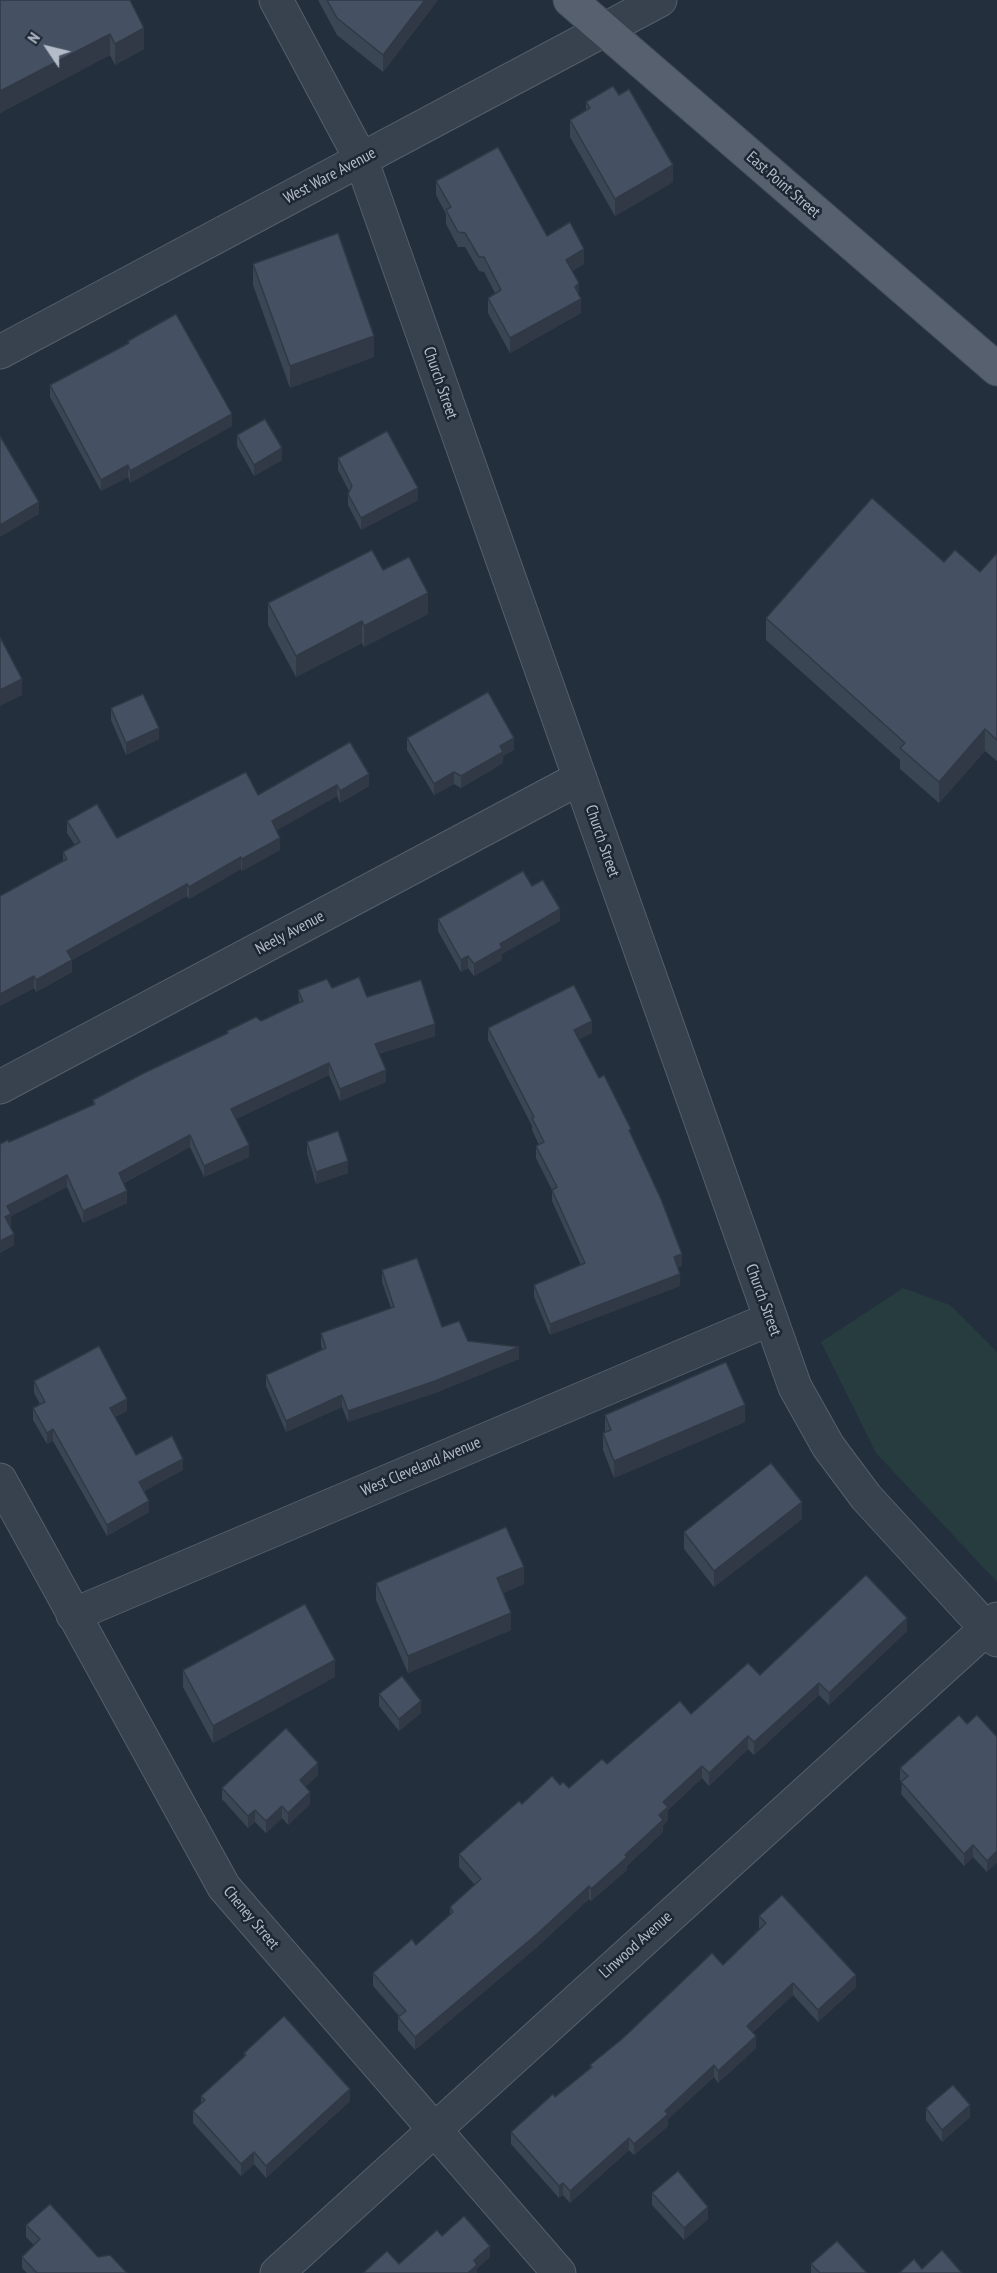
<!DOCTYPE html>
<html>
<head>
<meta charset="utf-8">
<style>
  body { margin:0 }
  #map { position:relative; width:997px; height:2273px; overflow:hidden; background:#242f3e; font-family:"PT Sans Narrow",sans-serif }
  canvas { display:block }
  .north { position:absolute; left:18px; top:18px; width:60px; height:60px; -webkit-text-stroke:4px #1d2633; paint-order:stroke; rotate:305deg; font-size:16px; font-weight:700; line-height:24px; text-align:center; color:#b4bcc9 }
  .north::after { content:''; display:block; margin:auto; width:21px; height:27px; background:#b4bcc9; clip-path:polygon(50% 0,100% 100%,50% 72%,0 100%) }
</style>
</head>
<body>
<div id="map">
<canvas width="997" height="2273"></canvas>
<div class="north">N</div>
</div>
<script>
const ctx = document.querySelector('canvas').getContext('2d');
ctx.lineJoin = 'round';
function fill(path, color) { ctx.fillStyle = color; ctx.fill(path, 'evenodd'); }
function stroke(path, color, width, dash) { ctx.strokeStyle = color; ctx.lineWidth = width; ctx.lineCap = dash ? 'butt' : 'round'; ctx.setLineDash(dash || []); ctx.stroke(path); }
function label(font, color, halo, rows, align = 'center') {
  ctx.font = font + ' "PT Sans Narrow",sans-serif'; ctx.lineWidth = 5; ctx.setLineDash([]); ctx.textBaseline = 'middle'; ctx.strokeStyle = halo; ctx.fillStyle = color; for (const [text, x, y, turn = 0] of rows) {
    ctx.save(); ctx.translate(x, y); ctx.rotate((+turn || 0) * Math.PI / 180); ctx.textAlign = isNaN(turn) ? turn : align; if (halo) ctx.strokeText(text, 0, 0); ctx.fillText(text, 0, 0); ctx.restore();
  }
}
const green = new Path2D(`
  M903,1288L950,1305L997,1352V1582L876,1453L821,1342Z`);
const minor = new Path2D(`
  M276,0L361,159L795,1387L828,1446L866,1497L997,1640
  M0,352L660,0
  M0,1087L580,778
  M0,1480L224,1887L559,2273
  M73,1615L770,1319
  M277,2273L997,1619`);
const major = new Path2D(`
  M570,0L997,369`);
const wall = new Path2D(`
  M0,0H130L144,49L115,65L110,55L0,113Z
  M318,0H438L383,72L337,35Z
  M586,102L673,182L615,216L570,137V120L586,111Z
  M436,181L547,236L584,264L572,271L579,294L581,313L510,353L488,313V298L495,293L484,272L479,271L465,247H458L446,224V214L436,195Z
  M253,264L374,357L290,388L253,285Z
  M128,341L232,426L130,483L128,477L101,491L50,397V385L128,344Z
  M237,435L282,460L254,476L237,446Z
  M338,458L418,500L361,530L348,505V494L349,491L338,470Z
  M997,553V761L985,751L939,803L900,769V760L766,640V618L944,562L980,572Z
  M383,570L428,614L364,647L362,643L296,677L268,625V603Z
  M111,708L159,739L126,755L111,720Z
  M407,738L514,750L503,756V763L461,788L454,784L434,795L407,750Z
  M350,742L369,786L340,803L337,796L277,830L280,850L242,871L241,869L189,899L187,896L72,960V972L36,992L34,988L0,1006L63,861V852L75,845L67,833V821L117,838L258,795Z
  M532,886L560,921L502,954V960L474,976L468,968L461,972L438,931V919Z
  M332,988L367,997L435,1036L379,1054L386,1082L340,1101L329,1075L236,1119L249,1157L204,1177L190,1147L124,1183L127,1203L83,1223L67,1187L11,1216L10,1226L14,1245L0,1253V1144L9,1142L93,1105V1100L227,1034V1031L261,1021L299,1003L298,990Z
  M488,1028L592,1033L579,1039L599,1078L631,1134L682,1266L678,1267L680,1286L550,1335L534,1297V1285L581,1265L552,1201V1190L536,1158V1146L539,1145L532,1130V1126L488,1040Z
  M307,1142L348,1173L316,1184L307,1153Z
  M382,1270L442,1327L468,1341L519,1359L435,1393L348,1422L342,1407L286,1432L266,1386V1375L322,1350L321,1345V1333L391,1308L382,1282Z
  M34,1381L127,1411L115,1417L136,1455L183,1470L144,1491L149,1512L107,1536L53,1441L47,1444L33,1420V1408L40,1404L34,1393Z
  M605,1415L745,1422L614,1478L603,1450V1433L605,1432Z
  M802,1519L714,1587L684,1549V1532Z
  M376,1583L524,1584L503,1593L511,1630L408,1673L376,1600Z
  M907,1631L829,1705L819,1695L754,1755L748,1749L709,1786L702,1778L668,1810V1820L663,1825V1832L627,1866V1870L591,1901L589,1899L537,1947L415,2050L398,2030V2017L399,2016L373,1986V1973L416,1945L450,1915V1907L475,1885L459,1867V1854L522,1804L560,1785L569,1788L607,1764L691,1714L760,1675Z
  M183,1670L335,1677L213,1743L183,1687Z
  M379,1694L421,1713L399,1731L379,1706Z
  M967,1724L997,1737L987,1872L973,1857L964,1866L901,1794L902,1782L900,1780V1768Z
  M318,1775L305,1787L310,1804L288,1825L282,1818L266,1833L255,1822L248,1828L222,1799V1788Z
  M759,1916L856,1987L818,2022L793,1995L753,2032L756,2048L718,2083L714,2077L668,2119V2126L634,2155L629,2150L570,2203L563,2195L559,2198L511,2144V2132L590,2068V2065L723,1965L760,1929L759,1928Z
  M244,2053L350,2101L266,2178L254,2164L241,2176L193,2123V2111L201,2104V2096L244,2057Z
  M926,2108L970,2117L942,2142L926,2120Z
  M652,2193L708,2219L684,2240L652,2205Z
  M26,2225L98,2257L127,2273H27L22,2268V2257L34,2245L26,2237Z
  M811,2264L867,2273H811Z`);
const shadedWall = new Path2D(`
  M425,0H438L383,72V55Z
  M144,28V49L115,65V44Z
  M110,34V55L0,113V91Z
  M673,165V182L615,216V199Z
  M584,249V264L566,274V260Z
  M579,283V297L575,287Z
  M581,299V313L510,353V338Z
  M374,336V357L290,388V366Z
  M232,414V426L130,483V471Z
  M282,448V460L254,476V465Z
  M128,465V477L101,491V480Z
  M418,488V500L361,530V518Z
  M39,502V514L0,537V525Z
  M428,593V614L364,647V626Z
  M362,621V643L296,677V656Z
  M22,679V695L0,706V690Z
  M159,728V739L126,755V743Z
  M985,729V751L939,803V782Z
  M514,738V750L503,756V763L461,788V776L500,746Z
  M454,772V784L434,795V784Z
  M369,774V786L340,803V791Z
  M337,785V796L272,833V821Z
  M280,838V850L242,871V859Z
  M241,857V869L189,899V887Z
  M187,884V896L72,960V972L36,992V980L67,951Z
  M560,909V921L502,954V960L474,976V964L500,944Z
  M468,956V968L461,972V960Z
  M34,976V988L0,1006V994Z
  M592,1021V1033L574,1042V1030Z
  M435,1024V1036L375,1055V1044Z
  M329,1063V1075L231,1121V1109Z
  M386,1070V1082L340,1101V1089Z
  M190,1135V1147L119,1185V1173Z
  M249,1145V1157L204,1177V1166Z
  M348,1161V1173L316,1184V1172Z
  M67,1175V1187L11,1216V1226L5,1229V1217L7,1206Z
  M127,1191V1203L83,1223V1211Z
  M14,1234V1245L0,1253V1241Z
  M682,1254V1266L674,1269V1257Z
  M680,1274V1286L550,1335V1324Z
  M519,1347V1359L435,1393L348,1422V1411Z
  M342,1395V1407L286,1432V1421Z
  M127,1399V1411L110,1419V1408Z
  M745,1405V1422L614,1478V1461Z
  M53,1429V1441L47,1444V1433Z
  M183,1459V1470L139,1494V1482Z
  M149,1501V1512L107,1536V1525Z
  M802,1502V1519L714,1587V1571Z
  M524,1567V1584L497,1595V1578Z
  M511,1613V1630L408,1673V1656Z
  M907,1618V1631L829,1705V1693Z
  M335,1660V1677L213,1743V1726Z
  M819,1683V1695L754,1755V1742Z
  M421,1701V1713L399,1731V1719Z
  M748,1736V1749L709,1786V1773Z
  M318,1763V1775L300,1792V1780Z
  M702,1766V1778L668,1810V1820L663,1825V1832L627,1866V1870L591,1901V1889L625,1855L659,1815L663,1802Z
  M310,1792V1804L288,1825V1813Z
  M282,1806V1818L266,1833V1821Z
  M255,1810V1822L248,1828V1816Z
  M973,1845V1857L964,1866V1854Z
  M997,1851V1863L987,1872V1861Z
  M589,1886V1899L537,1947L415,2050V2037Z
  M856,1975V1987L818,2022V2010Z
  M793,1983V1995L747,2037V2026Z
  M756,2036V2048L718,2083V2071Z
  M714,2065V2077L668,2119V2126L634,2155V2144L665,2111Z
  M350,2089V2101L266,2178V2166Z
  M970,2105V2117L942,2142V2130Z
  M629,2138V2150L570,2203V2191Z
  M254,2152V2164L241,2176V2164Z
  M563,2183V2195L559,2198V2186Z
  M708,2207V2219L684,2240V2228Z
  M490,2246V2257L477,2269V2273H468L474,2260Z`);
const building = new Path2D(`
  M0,0H130L144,28L115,44L110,34L0,91Z
  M327,0H425L383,55L337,18Z
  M613,86L619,95L629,89L673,165L615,199L570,120L590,108L586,102Z
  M498,147L547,236L570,222L584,249L566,260L579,283L575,287L581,299L510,338L488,298L501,290L484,257H479L465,233L458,232L446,210L451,207L436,181Z
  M338,233L374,336L290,366L253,264Z
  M176,314L232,414L130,471L128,465L101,480L50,385L129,343L128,341Z
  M265,419L282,448L254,465L237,435Z
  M387,431L418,488L361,518L348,494L352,486L338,458Z
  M0,436L39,502L0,525Z
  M872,498L944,562L955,550L980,572L997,553V740L985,729L939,782L900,748L905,743L766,618Z
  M372,550L383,570L409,557L428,593L364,626L362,621L296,656L268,603Z
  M0,637L22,679L0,690Z
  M488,692L514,738L500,746L503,752L461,776L454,772L434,784L407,738Z
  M143,694L159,728L126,743L111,708Z
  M350,742L369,774L340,791L337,785L272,821L280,838L242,859L241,857L189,887L187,884L67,951L72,960L36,980L34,976L0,994V896L67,859L63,852L80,842L67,821L97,804L117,838L246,772L258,795Z
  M523,871L532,886L543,880L560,909L500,944L502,948L474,964L468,956L461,960L438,919Z
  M359,977L367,997L421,980L435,1024L375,1044L386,1070L340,1089L329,1063L231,1109L249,1145L204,1166L190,1135L119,1173L127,1191L83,1211L67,1175L7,1206L11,1214L5,1217L14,1234L0,1241V1144L8,1140L9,1142L95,1104L93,1100L144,1073L228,1033L227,1031L256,1017L261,1021L303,1001L298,990L327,979L332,988Z
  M574,985L592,1021L574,1030L599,1078L604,1075L631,1129L629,1130L661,1199L682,1254L674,1257L680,1274L550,1324L534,1285L585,1263L552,1190L557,1187L536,1146L544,1142L532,1118L534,1117L488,1028Z
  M338,1131L348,1161L316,1172L307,1142Z
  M417,1258L442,1327L459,1321L468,1341L519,1347L435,1381L348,1411L342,1395L286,1421L266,1375L326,1348L321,1333L394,1307L382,1270Z
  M99,1346L127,1399L110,1408L136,1455L172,1436L183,1459L139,1482L149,1501L107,1525L53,1429L47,1433L33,1408L45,1402L34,1381Z
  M726,1362L745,1405L614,1461L603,1433L611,1430L605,1415Z
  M771,1463L802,1502L714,1571L684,1532Z
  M506,1527L524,1567L497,1578L511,1613L408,1656L376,1583Z
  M866,1575L907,1618L829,1693L819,1683L754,1742L748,1736L709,1773L702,1766L663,1802L668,1807L659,1815L663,1820L625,1855L627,1857L591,1889L589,1886L537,1934L415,2037L398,2017L406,2011L373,1973L412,1939L416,1945L453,1912L450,1907L481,1879L459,1854L519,1801L522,1804L552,1776L560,1785L563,1782L569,1788L602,1759L607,1764L680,1701L691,1714L748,1663L760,1675Z
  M305,1604L335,1660L213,1726L183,1670Z
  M402,1676L421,1701L399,1719L379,1694Z
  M959,1715L967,1724L977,1715L997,1737V1851L987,1861L973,1845L964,1854L901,1782L908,1776L900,1768Z
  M286,1728L318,1763L300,1780L310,1792L288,1813L282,1806L266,1821L255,1810L248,1816L222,1788Z
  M782,1895L856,1975L818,2010L793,1983L747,2026L756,2036L718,2071L714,2065L665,2111L668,2114L634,2144L629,2138L570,2191L563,2183L559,2186L511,2132L553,2094L555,2097L592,2067L590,2065L622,2039L712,1953L723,1965L766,1923L759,1916Z
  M284,2016L350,2089L266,2166L254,2152L241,2164L193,2111L205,2100L201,2096L246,2055L244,2053Z
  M953,2085L970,2105L942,2130L926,2108Z
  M678,2171L708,2207L684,2228L652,2193Z
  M50,2204L98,2257L110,2255L127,2273H37L22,2257L40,2239L26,2225Z
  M464,2216L490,2246L474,2260L477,2265L468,2273H363L387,2251L399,2264L437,2230L442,2236Z
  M837,2241L867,2273H820L811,2264Z
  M942,2250L962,2273H899L914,2259L922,2269Z`);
const streetNames = [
  ["West Ware Avenue",330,176,-28],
  ["East Point Street",783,185,41],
  ["Church Street",440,383,71],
  ["Church Street",602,841,71],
  ["Neely Avenue",290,933,-28],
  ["Church Street",763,1300,70],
  ["West Cleveland Avenue",421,1467,-23],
  ["Cheney Street",251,1918,50],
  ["Linwood Avenue",636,1945,-42]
];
fill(green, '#263c3f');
stroke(minor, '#565f6c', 35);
stroke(major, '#414a57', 35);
stroke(minor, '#38414e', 33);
stroke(major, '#56606e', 33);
fill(wall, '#3b4654');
fill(shadedWall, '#303945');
fill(building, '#455162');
stroke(building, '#303945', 1.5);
label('16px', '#b4bcc9', '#1d2633', streetNames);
</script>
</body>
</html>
